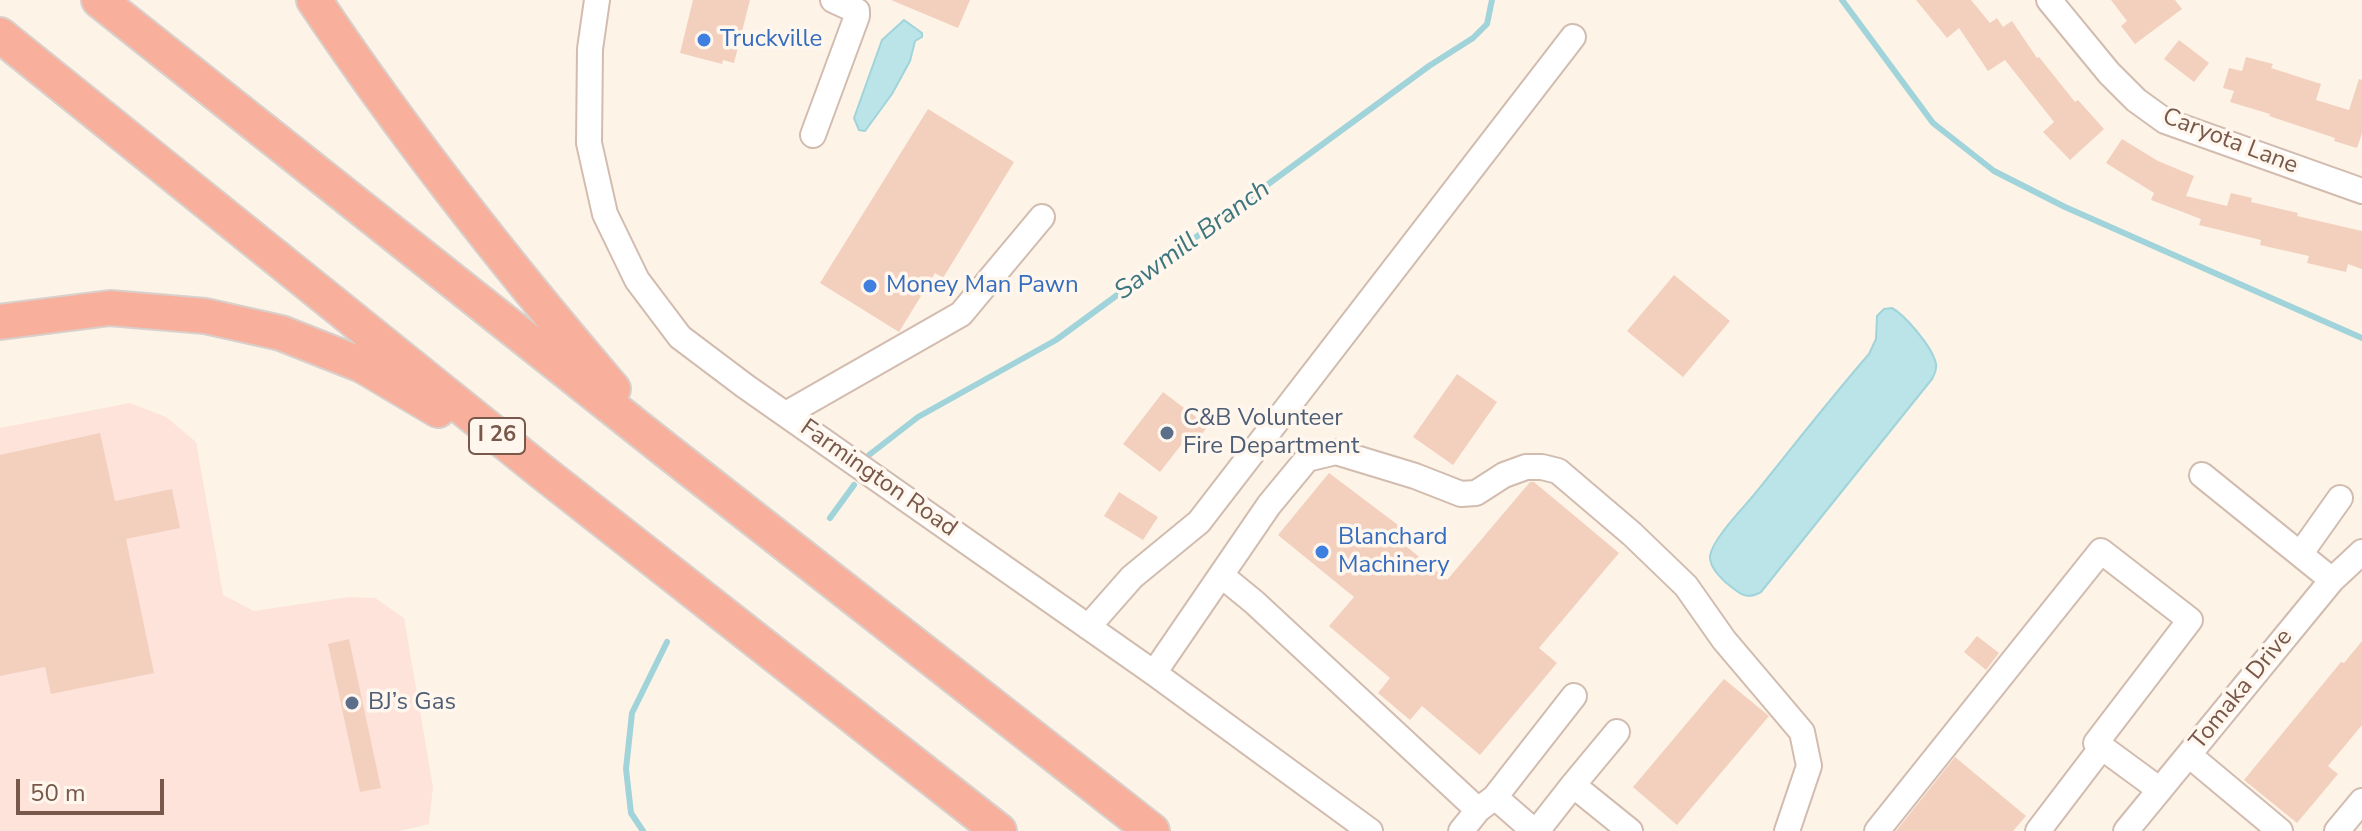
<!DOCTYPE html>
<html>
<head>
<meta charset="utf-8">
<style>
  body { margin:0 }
  #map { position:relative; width:2362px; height:831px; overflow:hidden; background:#fdf3e7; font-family:"Nunito Sans",sans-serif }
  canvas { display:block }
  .scale { position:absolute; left:16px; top:779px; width:148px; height:36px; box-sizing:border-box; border:4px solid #78584a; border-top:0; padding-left:10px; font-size:24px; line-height:28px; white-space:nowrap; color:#78584a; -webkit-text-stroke:6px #fff7ee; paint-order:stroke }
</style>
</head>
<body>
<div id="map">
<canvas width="2362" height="831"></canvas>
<div class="scale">50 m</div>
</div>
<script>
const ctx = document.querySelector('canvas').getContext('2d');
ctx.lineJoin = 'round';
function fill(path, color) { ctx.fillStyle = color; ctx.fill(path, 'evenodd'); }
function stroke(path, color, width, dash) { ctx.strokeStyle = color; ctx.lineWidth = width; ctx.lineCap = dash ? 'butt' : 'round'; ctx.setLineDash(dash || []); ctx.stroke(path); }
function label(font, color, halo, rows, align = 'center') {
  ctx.font = font + ' "Nunito Sans",sans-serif'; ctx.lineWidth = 7; ctx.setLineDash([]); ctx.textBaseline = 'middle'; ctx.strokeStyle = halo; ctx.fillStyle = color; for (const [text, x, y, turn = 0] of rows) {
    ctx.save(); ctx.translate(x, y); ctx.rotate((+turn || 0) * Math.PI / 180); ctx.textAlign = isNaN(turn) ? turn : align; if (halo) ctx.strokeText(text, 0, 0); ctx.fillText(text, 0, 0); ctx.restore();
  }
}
const commercial = new Path2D(`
  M130,403L166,417L196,442L223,595L254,611L349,597L375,598L404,618L433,787L429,824L399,831H0V428Z`);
const water = new Path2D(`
  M904,20L922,33V37L915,41L910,61L892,94L865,131L859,130L854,118L882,40Z
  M1892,308C1905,315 1930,345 1935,360C1938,367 1935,373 1932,379L1761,592C1750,598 1744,597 1734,589C1724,582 1709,568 1710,556C1712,540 1742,509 1753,496C1791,449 1829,400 1869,354L1876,339L1877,316L1884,309Z`);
const stream = new Path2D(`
  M1842,0L1933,123L1994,171L2065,207L2362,338
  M869,455L918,417L1056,340L1429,66L1473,38L1487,24L1492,0
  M830,518L854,485
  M643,831L631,813L626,769L632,713L667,642`);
const building = new Path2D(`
  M693,0H750L734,63L723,60L722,64L680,53Z
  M891,0H970L958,28Z
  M1916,0H1971L1990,23L1997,18L2003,27L2012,21L2037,58L2039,57L2075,102L2078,100L2104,129L2070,160L2043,132L2054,122L2005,60L1988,71L1959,28L1947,38Z
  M2111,0H2175L2182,9L2135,44L2121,26L2127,21Z
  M2179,40L2209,63L2194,82L2164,59Z
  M2246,57L2273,64L2271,68L2321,84L2316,100L2349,110L2359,79L2362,80V133L2357,148L2334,141L2335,138L2269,116L2270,114L2230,102L2234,91L2223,88L2229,68L2242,71Z
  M928,109L1014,162L943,278L935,273L899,332L820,283Z
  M2122,139L2158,161L2194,176L2186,196L2227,206L2231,193L2252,198L2251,202L2298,213L2297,216L2362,231V269L2348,264L2346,272L2307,263L2309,256L2260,245L2261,240L2199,225L2201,219L2151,200L2154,193L2106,163Z
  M1674,275L1730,321L1683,377L1627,331Z
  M1457,374L1497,402L1453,465L1413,437Z
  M1163,392L1208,426L1193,446L1185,440L1160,472L1123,444Z
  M100,433L115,501L172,489L180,528L126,539L154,673L51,694L45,667L0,676V455Z
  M1329,473L1402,528L1395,537L1447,580L1530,482H1534L1619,553L1539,648L1557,663L1480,755L1422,706L1410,720L1378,693L1390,678L1329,626L1354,597L1278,535Z
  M1119,492L1158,517L1143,540L1104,516Z
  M1977,636L1999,653L1986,670L1964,652Z
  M349,639L381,788L360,792L328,644Z
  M2362,641V725L2328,766L2338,774L2297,823L2244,780L2341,662L2344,663Z
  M1724,679L1769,716L1677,825L1633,787Z
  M1955,757L2026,816L2013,831H1896Z`);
const minor = new Path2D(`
  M597,0L590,49L589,143L605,214L637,280L680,337L745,386L1154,673L1370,831
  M2049,0L2109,73L2136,100L2165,121L2362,191
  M813,135L857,16V11L833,0
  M786,414L961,314L1042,217
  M2202,475L2332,580
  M2301,553L2340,498
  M1221,575L1254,602L1478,810
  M1088,627L1132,577L1199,522L1573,37
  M1154,673L1269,505L1307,459L1336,452L1415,476L1461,494L1476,493L1504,475L1526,467H1542L1558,471L1632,534L1686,586L1724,640L1802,732L1809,766L1787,831
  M2189,755L2280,831
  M1573,785L1617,732
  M1495,797L1534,831
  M1461,831L1478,810L1495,797L1574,696
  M1537,831L1573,785L1630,831
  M1877,831L2101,551L2190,620L2096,743L2160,790
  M2038,831L2102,747
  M2126,831L2332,580L2362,552
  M2337,831L2362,801`);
const highway = new Path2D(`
  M99,0L662,447L1152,831
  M314,0C405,136 506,264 613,389
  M0,35L541,471L999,831
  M0,322L110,308L205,316L281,333L362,365L438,410`);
const markers = [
  [704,40,8,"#3f7fe0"],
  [870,286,8,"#3f7fe0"],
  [1167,433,8,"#5c6f8a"],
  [1322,552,8,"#3f7fe0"],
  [352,703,8,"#5c6f8a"]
];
const shields = [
  [497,436,56]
];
const shieldNames = [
  ["I 26",497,436]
];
const shopNames = [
  ["Truckville",720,40],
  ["Money Man Pawn",886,286],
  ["Blanchard",1338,538],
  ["Machinery",1338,566]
];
const streetNames = [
  ["Caryota Lane",2230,142,21],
  ["Farmington Road",878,479,35],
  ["Tomaka Drive",2242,690,-51]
];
const serviceNames = [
  ["C&B Volunteer",1183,419],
  ["Fire Department",1183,447],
  ["BJ’s Gas",368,703]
];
const waterNames = [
  ["Sawmill Branch",1193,241,-36]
];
fill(commercial, '#fde3da');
fill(water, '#bae4e8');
stroke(water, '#a0d4da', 2);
stroke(stream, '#a0d4da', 6);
fill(building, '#f3d0be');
stroke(minor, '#d2bcaf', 28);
stroke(highway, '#d9d0cc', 38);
stroke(minor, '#fff', 24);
stroke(highway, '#f8af9c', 34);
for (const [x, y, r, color] of markers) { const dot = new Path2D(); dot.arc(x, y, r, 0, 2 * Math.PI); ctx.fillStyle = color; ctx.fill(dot); stroke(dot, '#fff7ee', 3); }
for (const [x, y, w] of shields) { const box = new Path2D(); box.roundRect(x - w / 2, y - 18, w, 36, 6); ctx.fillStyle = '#fff7ee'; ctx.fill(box); stroke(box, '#78584a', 2); }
label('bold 22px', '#78584a', null, shieldNames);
label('24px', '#366cbe', '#fff7ee', shopNames, 'left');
label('24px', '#78584a', '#fff7ee', streetNames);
label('24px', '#4e5e75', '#fff7ee', serviceNames, 'left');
label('italic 26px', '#3d767d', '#fff7ee', waterNames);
</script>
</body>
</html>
